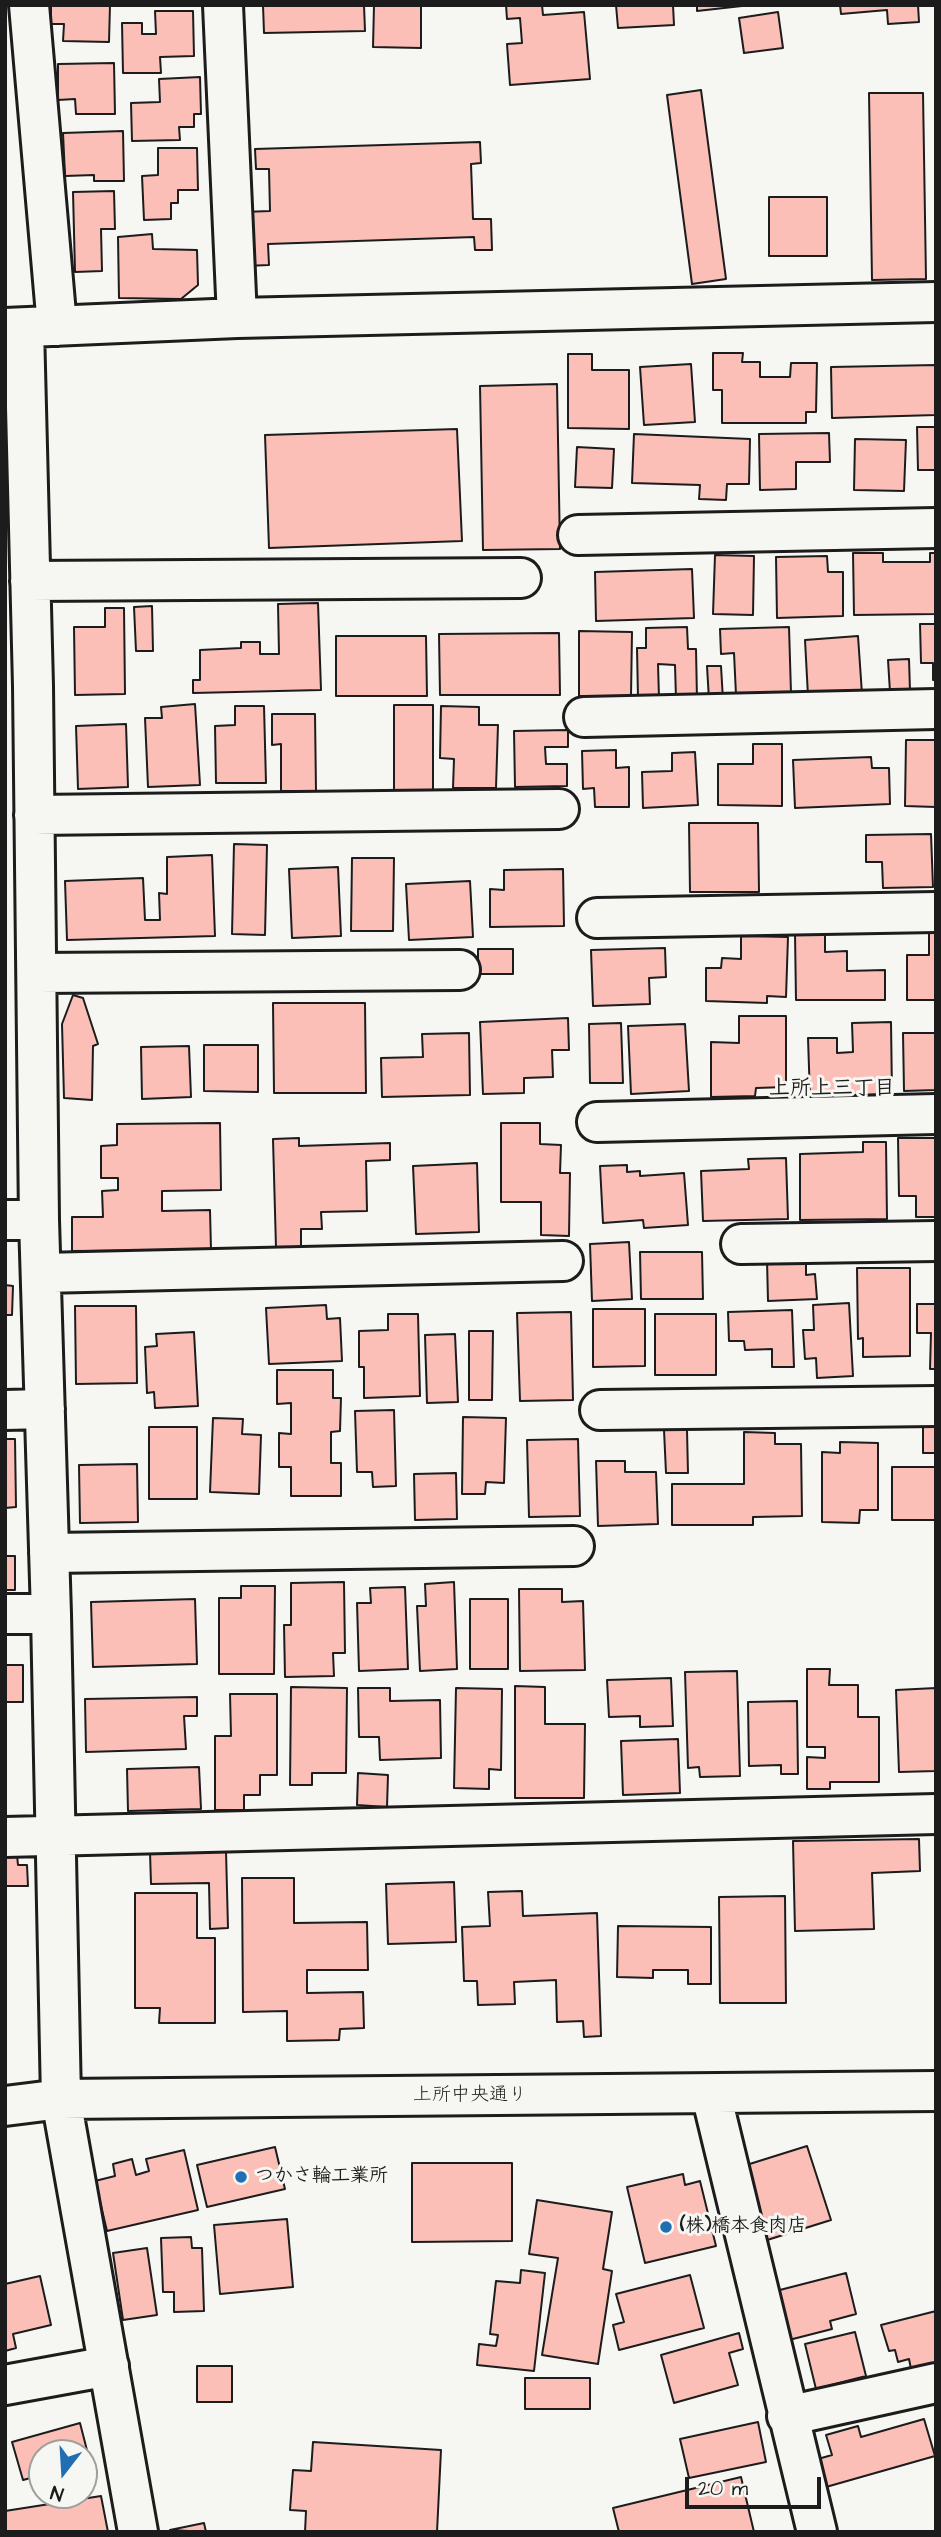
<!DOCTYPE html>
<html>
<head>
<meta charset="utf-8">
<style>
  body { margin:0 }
  #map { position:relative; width:941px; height:2537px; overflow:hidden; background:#f6f6f2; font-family:"Architects Daughter",sans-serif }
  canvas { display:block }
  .frame { position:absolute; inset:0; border:7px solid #1c1c1c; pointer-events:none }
  .north { position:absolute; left:28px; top:2439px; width:70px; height:70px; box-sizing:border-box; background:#f6f6f2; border:2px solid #9f9f9c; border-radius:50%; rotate:197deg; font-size:19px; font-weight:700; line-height:28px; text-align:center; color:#1c1c1c }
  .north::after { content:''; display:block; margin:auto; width:24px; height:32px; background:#1f6fb2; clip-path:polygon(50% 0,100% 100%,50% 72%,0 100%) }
  .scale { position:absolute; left:685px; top:2477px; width:136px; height:32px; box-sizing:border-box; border:4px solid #1c1c1c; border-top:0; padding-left:9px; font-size:21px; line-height:24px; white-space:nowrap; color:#1c1c1c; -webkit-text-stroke:5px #f6f6f2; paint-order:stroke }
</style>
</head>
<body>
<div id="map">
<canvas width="941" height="2537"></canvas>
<div class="frame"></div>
<div class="north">N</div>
<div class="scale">20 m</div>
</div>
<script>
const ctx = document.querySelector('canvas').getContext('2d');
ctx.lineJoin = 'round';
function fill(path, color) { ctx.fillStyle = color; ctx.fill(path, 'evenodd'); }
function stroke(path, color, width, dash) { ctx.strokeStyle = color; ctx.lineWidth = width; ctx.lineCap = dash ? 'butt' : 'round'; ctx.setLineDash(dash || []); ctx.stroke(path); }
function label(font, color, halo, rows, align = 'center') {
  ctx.font = font + ' "Architects Daughter","Klee One",sans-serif'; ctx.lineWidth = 6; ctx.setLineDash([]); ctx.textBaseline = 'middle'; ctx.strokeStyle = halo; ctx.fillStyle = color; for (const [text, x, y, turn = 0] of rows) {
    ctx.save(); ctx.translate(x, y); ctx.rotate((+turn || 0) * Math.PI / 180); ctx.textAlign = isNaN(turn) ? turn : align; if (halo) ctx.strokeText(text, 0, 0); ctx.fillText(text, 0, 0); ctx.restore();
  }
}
const building = new Path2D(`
  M51,5H110L109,42L63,41L64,24H51Z
  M263,5H364L365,31L264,33Z
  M374,5H421V48L373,47Z
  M506,5H542L543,15L584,12L590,79L510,85L507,44L522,43L520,18L507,19Z
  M616,5H673L674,25L618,28Z
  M697,5H741L742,6L697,11Z
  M840,5H918L919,22L888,24L887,10L841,14Z
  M155,11H193L194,56L160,57L161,73H123L122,23H142V34H156Z
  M778,12L783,48L744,53L739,18Z
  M114,63L115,114H76L75,99L58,100V64Z
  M200,77L201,114H194V127H179L180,140L132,141L131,103L160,102L159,79Z
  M701,90L726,279L692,284L667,95Z
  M869,93H923L926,279L872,280Z
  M123,131L124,181H94V175L65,176L63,133Z
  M480,142L481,163L471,164L473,219H491L492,250H475L474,237L268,244L269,265L245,266L243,212L270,211L269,169H256L255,149Z
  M158,148H197L198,190H178V203H171V219L144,220L142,176L158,175Z
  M114,191L115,229H101L102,271L75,272L73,192Z
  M769,197H827V256H769Z
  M152,234L153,249L197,250L198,285L181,299L119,298L118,237Z
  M713,353H743L742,362H760V377H790L791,363H817L816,412H806V423H722V390H713Z
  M568,354H592V370H629V429L568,428Z
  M691,364L695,422L644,425L640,367Z
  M936,365V415L832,418L831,367Z
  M557,384L560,549L483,550L480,386Z
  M917,427H936V470H918Z
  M457,429L462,541L269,548L265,435Z
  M829,433L830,462H796V489L760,490L759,434Z
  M634,434L750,439L749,484H727L726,500L699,499L700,485L632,483Z
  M855,439L906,440L904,491L854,490Z
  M577,447L614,449L612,488L575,487Z
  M853,553H883V562H930V553H936V614L854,615Z
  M715,555L754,556L753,615L713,614Z
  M827,556L828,572H843V616L777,618L776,557Z
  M692,569L694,618L596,621L595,572Z
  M318,603L321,690L193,693V680H200V650L241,648V642H260V654H279L278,604Z
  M152,606L153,651H136L134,607Z
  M105,608H124L125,694L75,695L74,627H105Z
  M920,624H936V680H933V663H921Z
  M687,627L688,649H696L697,699H676L675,665L658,664L659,698H638L637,648H646V628Z
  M789,627L791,693L736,695L734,653L721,654L720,629Z
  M579,631L632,632L631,696H579Z
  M559,633L560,695H440L439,634Z
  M336,636H426L427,696H336Z
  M858,636L862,694L808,696L805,640Z
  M909,659L910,691L890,692L888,660Z
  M707,666H721L723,700H709Z
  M195,704L200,785L148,787L145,718H162L161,707Z
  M394,705H433V790H394Z
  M235,706H264L266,783H216L215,726L235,725Z
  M441,706L479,707V725H498L496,788H453L454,759L440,758Z
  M272,714H315L316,791H281V744L272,745Z
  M126,724L128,787L78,789L76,726Z
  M568,730V747H545L546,764H567V786L515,787L514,731Z
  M906,740H936V807L905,806Z
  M753,744H782V806L718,805V764H753Z
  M616,750V768L629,767V807H595L594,788L583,789L582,751Z
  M695,752L698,805L643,808L642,772L672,771V753Z
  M871,757L872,768H889L890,804L795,808L793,760Z
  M689,823H758L759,892H690Z
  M931,834L933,887L883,888L882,862H866V835Z
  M234,844L267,845L265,935L232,934Z
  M212,855L215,936L67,940L65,881L143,878L145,920H160L159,893L167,894V857Z
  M352,858H394L393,931H351Z
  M338,867L341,936L292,938L289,869Z
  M563,869L564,926L490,927V889L504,890V870Z
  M470,881L473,937L409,940L406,884Z
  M929,931H936V1000H907V955H929Z
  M795,933H825V952L847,951V971L885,970V1000H796Z
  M741,936L788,937L786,997L767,996V1003L706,1001V968H721L722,958L741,959Z
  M665,948L666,977L649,978L650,1004L593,1006L591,950Z
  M478,949H513V974H478Z
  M73,995L83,998L98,1044L93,1046L92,1100L64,1098L62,1024Z
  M273,1003H365L366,1093H274Z
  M739,1016H786V1087L756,1088L755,1096L711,1097V1042L739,1043Z
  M568,1018L569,1050H552L553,1077L524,1078V1093L483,1094L480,1022Z
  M891,1022L892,1094L810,1097L808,1038H837V1053L853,1052L852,1023Z
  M621,1023L623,1083H590L589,1024Z
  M685,1024L689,1091L631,1094L628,1026Z
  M469,1033L470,1095L382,1097L381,1058L423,1057L422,1034Z
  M903,1033H936V1090L904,1091Z
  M204,1045H258V1092L204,1091Z
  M189,1046L191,1097L142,1099L141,1047Z
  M220,1123L221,1190L162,1191V1211L210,1210L211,1250L72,1251V1217H103L102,1191L118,1190V1178H101V1146L117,1145V1124Z
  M501,1123H540V1144L561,1145L560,1173H570L569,1236L541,1235V1202H501Z
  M299,1138V1146L390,1143V1160L366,1161L367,1211L321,1212L322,1229H301V1247L276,1248L273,1139Z
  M898,1138H936V1217H916V1196H899Z
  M863,1142H886L887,1219L800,1220V1154L863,1152Z
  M786,1158L788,1219L703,1221L701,1171L749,1169L748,1159Z
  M477,1163L479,1232L416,1234L413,1166Z
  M627,1165V1172L640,1171V1176L684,1173L688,1225L644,1228L643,1220L603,1223L600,1166Z
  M629,1242L632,1299L592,1301L590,1244Z
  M640,1252H702L703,1299H641Z
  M806,1258V1275L815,1274L817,1299L768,1301L767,1260Z
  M857,1268H910V1356L863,1357V1338L858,1339Z
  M5,1285L13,1286L12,1315H5Z
  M849,1303L853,1376L817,1378L816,1358L805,1359L803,1330H814L813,1305Z
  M917,1304H936V1369H930L931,1333H917Z
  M326,1305L327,1319L340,1318L342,1361L269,1364L266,1308Z
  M75,1306H136L137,1383L76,1384Z
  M593,1309H645V1366L593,1367Z
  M792,1310L794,1367H772V1349L745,1350L744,1341H729L728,1312Z
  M571,1312L573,1400L520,1401L517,1313Z
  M388,1314H418L420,1396L364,1398V1367H359V1331L388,1330Z
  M655,1314H716V1375H655Z
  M469,1331H493L492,1400H469Z
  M194,1332L198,1406L155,1408L154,1392L147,1393L145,1347L157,1346L156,1334Z
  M455,1334L458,1402L427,1403L425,1335Z
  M277,1370H333V1398H341L340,1431L331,1432V1463H341V1496H291V1467H279V1433L291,1434V1403L277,1404Z
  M394,1410L396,1486L373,1487L372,1472H357L355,1411Z
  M463,1417L506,1418L504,1483L486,1482L485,1494H462Z
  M213,1418L243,1419L242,1434L261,1435L259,1494L210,1492Z
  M923,1419H936V1453H923Z
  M149,1427H197V1499H149Z
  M664,1430H687L688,1473H666Z
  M744,1432L775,1433V1444H801L802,1516L753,1517V1525H672V1484H744Z
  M5,1439H15L16,1507L5,1508Z
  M578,1439L580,1516L529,1517L527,1440Z
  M840,1442L878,1443V1510H860L859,1523L822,1522V1452L840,1453Z
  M596,1461H625V1472H656L658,1524L598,1526Z
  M137,1464L138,1522L80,1523L79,1465Z
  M892,1467H936V1520H892Z
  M456,1473L457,1519L415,1520L414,1474Z
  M5,1556H15V1590H5Z
  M344,1582L345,1653H333L334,1676L285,1677L284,1625H291V1583Z
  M454,1582L457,1669L420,1671L417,1606H426L425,1584Z
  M241,1586H275L274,1674H219V1598H241Z
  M405,1587L408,1669L359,1671L357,1603H371L370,1588Z
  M519,1589H562V1602L583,1601L585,1670L520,1671Z
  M195,1599L197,1664L93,1667L91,1602Z
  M470,1599H508V1669H470Z
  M5,1665H23V1702H5Z
  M807,1669H830L829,1685H858V1717H879V1782H830V1789H807V1757L825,1758V1747H807Z
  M737,1671L740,1776L700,1777L699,1767L688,1768L685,1672Z
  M671,1678L673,1726L640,1727V1716L609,1717L607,1680Z
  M515,1686L545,1687V1724H585L584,1798H515Z
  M291,1687L347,1688L346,1773H312V1785H290Z
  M358,1688H390V1701L440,1700L441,1758L380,1760L379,1737H359Z
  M456,1688L502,1689L501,1770L489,1769V1789L454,1788Z
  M936,1688V1771L899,1772L896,1690Z
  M230,1694H277V1775H260V1795H244V1810H215V1736H231Z
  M197,1697V1716H184L186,1749L86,1752L85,1699Z
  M797,1701L798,1774H781V1765L749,1766L748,1702Z
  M678,1739L680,1793L623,1795L621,1741Z
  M199,1767L201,1809L128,1811L127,1769Z
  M358,1773L388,1775L387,1807L357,1805Z
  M919,1839L920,1871L872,1873L874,1929L795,1931L793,1841Z
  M226,1851L228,1928L210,1929L209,1883L151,1884L150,1852Z
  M17,1855L18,1865H27L28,1886H5V1856Z
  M242,1878H294V1923L367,1922L368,1970H307V1993L363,1992L364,2028L340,2029L339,2040L287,2041V2011L243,2012Z
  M454,1882L456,1942L388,1944L386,1884Z
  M522,1891L523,1916L597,1913L601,2036L584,2037L583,2021L557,2022L556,1980L514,1982L515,2004L478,2005L477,1981H464L462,1927L490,1926L488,1892Z
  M135,1893H197V1938H215V2023H159L160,2008H135Z
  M785,1896L786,2003H720L719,1897Z
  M618,1926L711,1927V1984H688V1970H653V1978L617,1977Z
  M807,2146L831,2220L764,2241L740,2167Z
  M275,2147L285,2189L207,2207L197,2165Z
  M184,2150L198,2210L107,2231L95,2181L115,2176L113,2164L132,2159L136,2175L149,2171L146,2159Z
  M412,2163H512V2241L412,2242Z
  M683,2174L685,2185L700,2181L716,2246L645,2263L627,2187Z
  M537,2200L612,2212L603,2269L612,2271L598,2364L542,2355L558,2258L529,2254Z
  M287,2219L293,2287L220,2294L214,2225Z
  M191,2237L192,2248H202L204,2311L174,2312V2292H163L161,2238Z
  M147,2248L157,2315L123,2320L113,2253Z
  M521,2270L545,2273L534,2371L477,2365L479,2344L496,2346L498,2335L490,2334L496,2281L520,2283Z
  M846,2273L856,2314L830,2321L832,2329L785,2341L772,2292Z
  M690,2275L704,2328L619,2350L613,2325L624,2322L616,2294Z
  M40,2276L51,2325L13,2334L16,2348L5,2351V2284Z
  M936,2311V2363L911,2369L909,2359L898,2362L895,2350L889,2351L881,2325Z
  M855,2332L866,2376L816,2389L805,2344Z
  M739,2333L743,2349L729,2353L738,2385L674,2403L661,2355Z
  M197,2366H232V2402H197Z
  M525,2378H590V2409H525Z
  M924,2419L935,2456L826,2487L818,2459L832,2455L826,2435L858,2426L861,2437Z
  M758,2422L766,2462L689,2478L680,2439Z
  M80,2423L90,2462L84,2464V2453H42V2475L23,2480L12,2442Z
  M313,2442L441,2450L437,2532H305L306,2511L290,2510L293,2470L311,2471Z
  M741,2477L754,2532H619L613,2508Z
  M101,2496L108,2532H5V2511Z
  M204,2523L206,2532L170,2530Z`);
const minor = new Path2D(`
  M29,5L57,326
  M223,5L237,318
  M5,328L237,318L936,302
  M24,328L33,686L39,1220L51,1614L61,2099L138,2532
  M578,535L936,528
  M30,581L521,578
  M584,717L936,709
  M34,815L559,809
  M597,918L936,912
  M38,973L460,970
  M597,1122L936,1114
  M5,1220H39
  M741,1244L936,1241
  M42,1273L563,1261
  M5,1410L45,1409
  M600,1410L936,1406
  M49,1553L574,1546
  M5,1614H51
  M5,1837L936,1814
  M711,2094L817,2532
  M5,2106L61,2099L936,2091
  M5,2385L109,2366
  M787,2416L936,2383`);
const markers = [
  [241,2177,7,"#1f6fb2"],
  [666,2227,7,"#1f6fb2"]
];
const streetNames = [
  ["上所中央通り",470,2096]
];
const poiNames = [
  ["つかさ輪工業所",255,2177],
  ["(株)橋本食肉店",680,2227]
];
const neighbourhoodNames = [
  ["上所上三丁目",832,1090]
];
fill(building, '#fbbfb8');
stroke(building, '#1c1c1c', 2);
stroke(minor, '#1c1c1c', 44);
stroke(minor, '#f6f6f2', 38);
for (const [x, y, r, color] of markers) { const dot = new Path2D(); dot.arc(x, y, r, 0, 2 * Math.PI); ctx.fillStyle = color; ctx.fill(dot); stroke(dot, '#f6f6f2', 2.5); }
label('19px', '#1c1c1c', '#f6f6f2', streetNames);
label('bold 19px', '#1c1c1c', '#f6f6f2', poiNames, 'left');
label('bold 21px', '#1c1c1c', '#f6f6f2', neighbourhoodNames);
</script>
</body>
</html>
